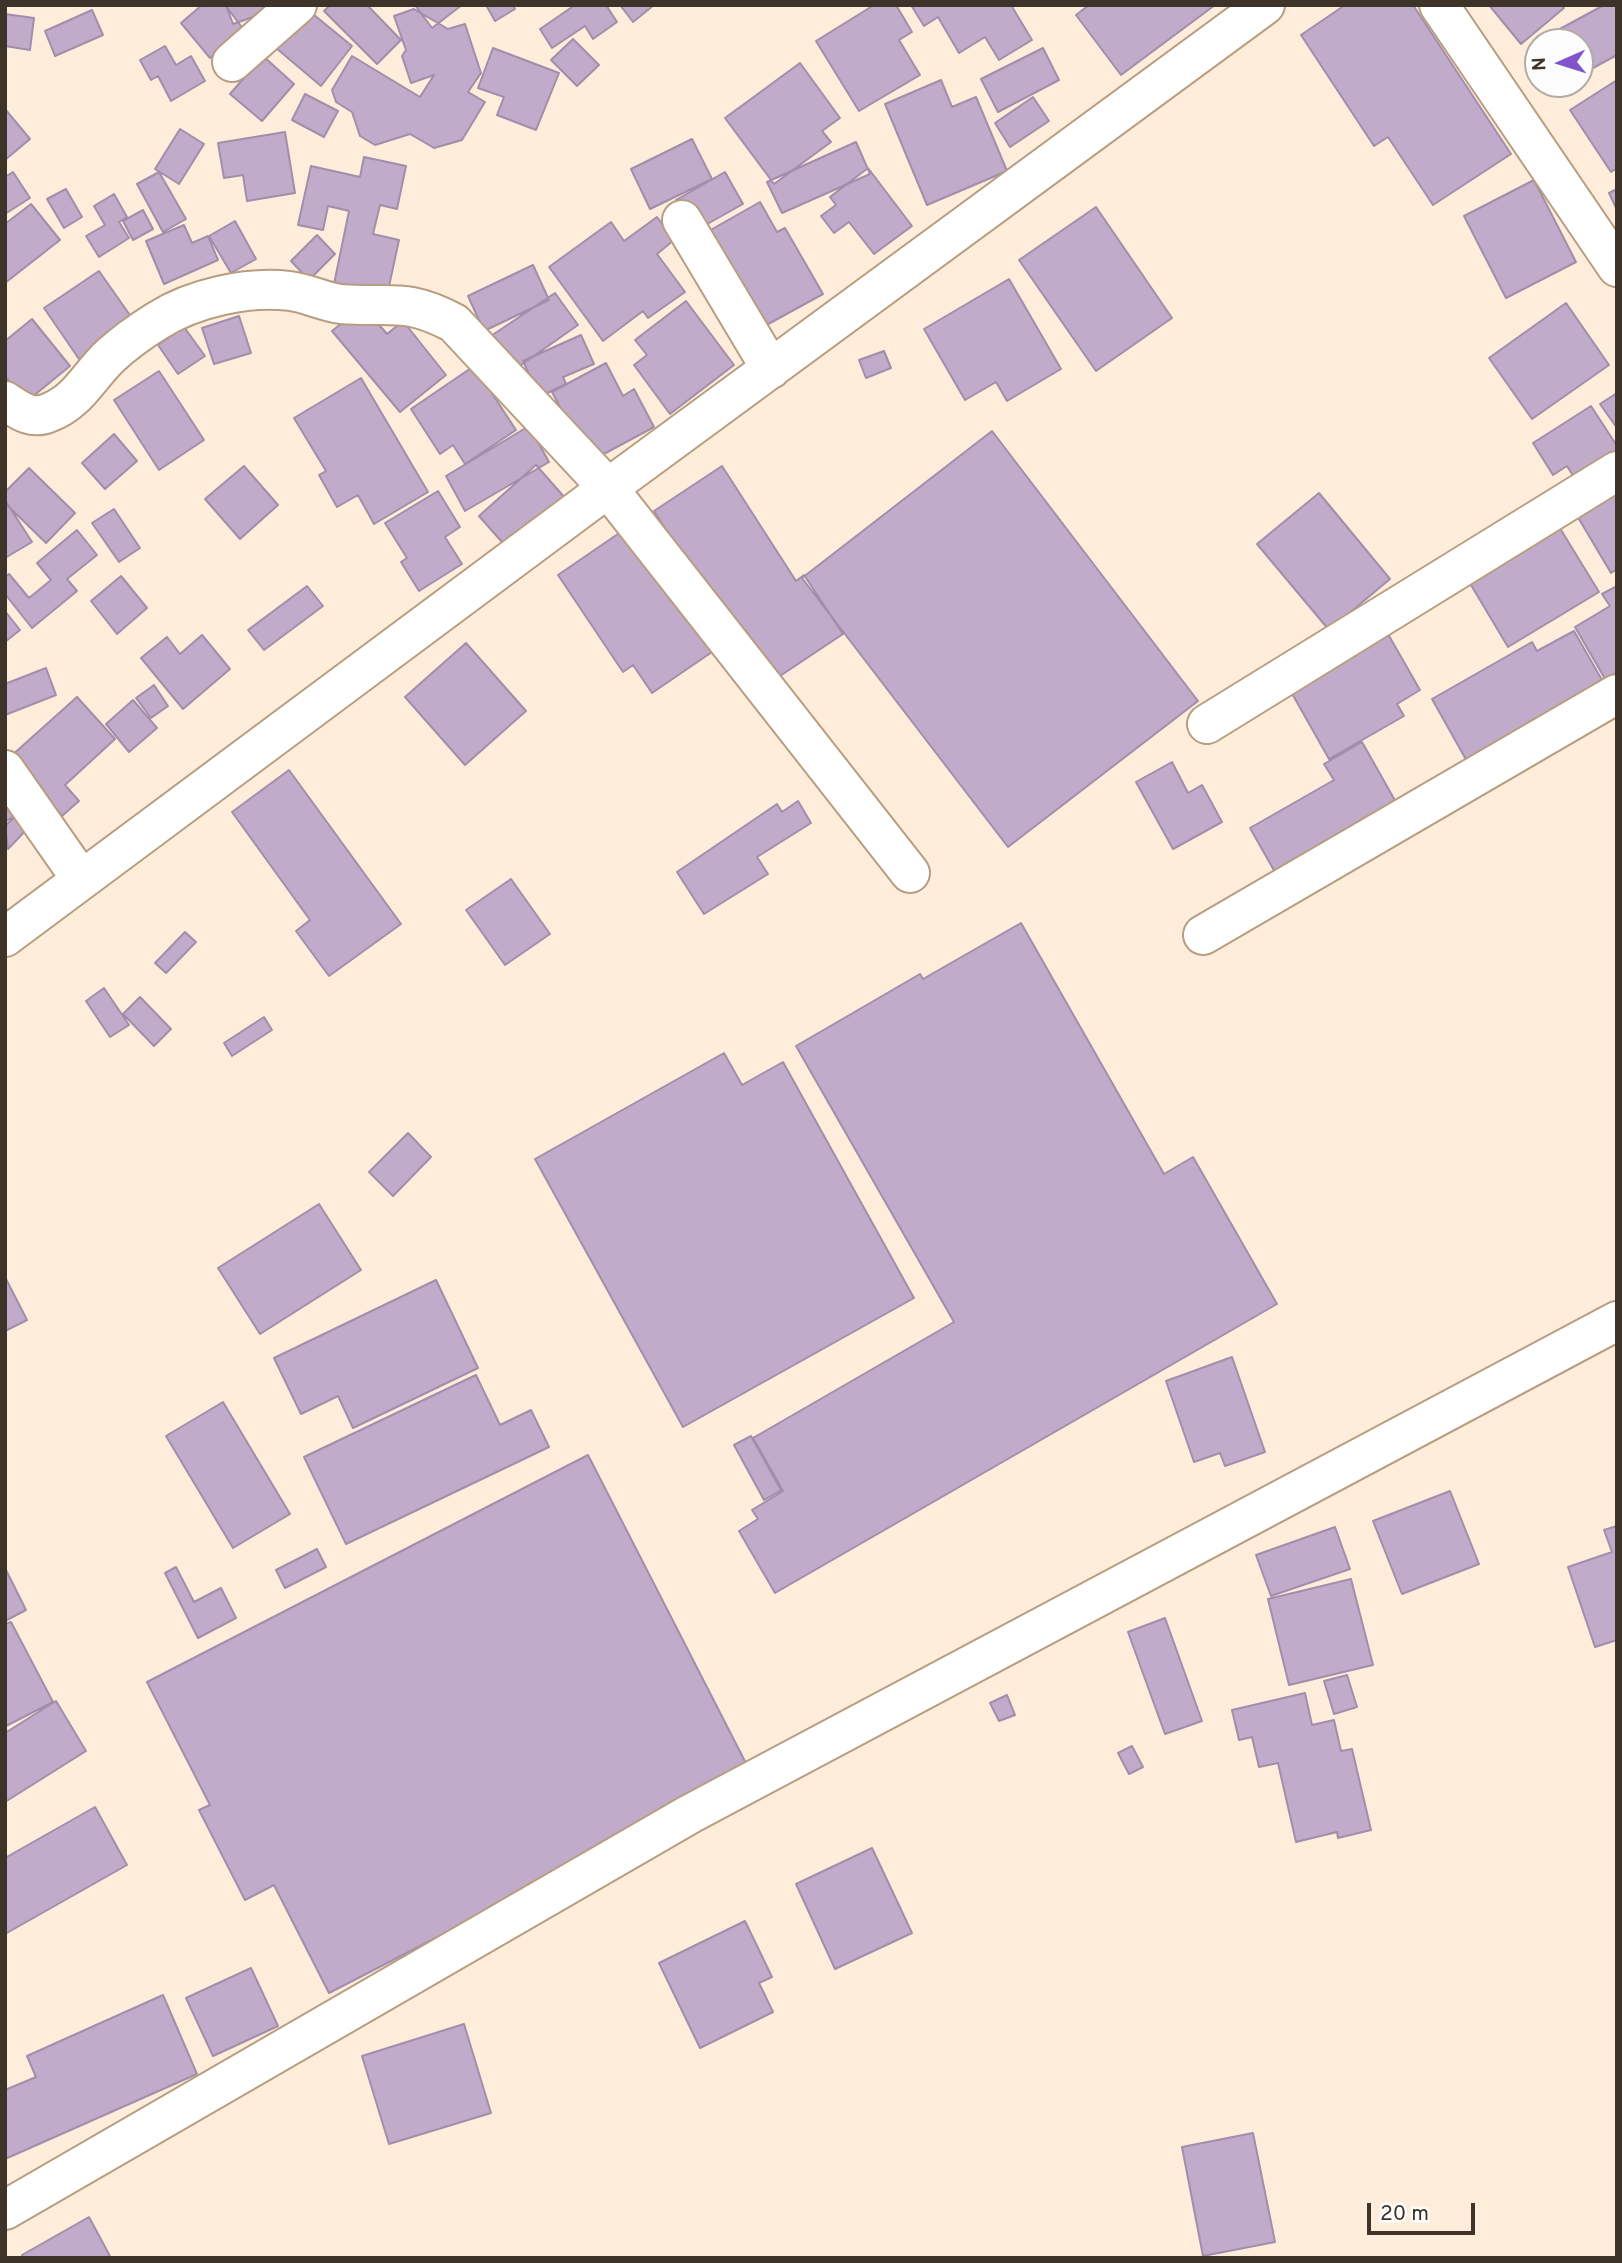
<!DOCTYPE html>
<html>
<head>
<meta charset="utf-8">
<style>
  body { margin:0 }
  #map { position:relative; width:1622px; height:2263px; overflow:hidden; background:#feeddb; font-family:Overpass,sans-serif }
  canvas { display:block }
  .frame { position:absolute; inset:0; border:7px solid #3e3328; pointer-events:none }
  .north { position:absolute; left:1524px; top:28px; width:70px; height:70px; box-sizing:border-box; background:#fdfdfd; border:2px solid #b1aca8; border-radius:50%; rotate:267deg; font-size:19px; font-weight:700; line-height:28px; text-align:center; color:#3e3328 }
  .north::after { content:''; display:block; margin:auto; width:24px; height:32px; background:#8154cd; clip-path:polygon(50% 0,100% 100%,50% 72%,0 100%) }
  .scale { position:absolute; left:1367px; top:2203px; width:108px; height:32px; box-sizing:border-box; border:4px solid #3e3328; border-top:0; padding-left:9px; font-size:21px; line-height:24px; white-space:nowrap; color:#3e3328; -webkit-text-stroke:5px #fdfdfd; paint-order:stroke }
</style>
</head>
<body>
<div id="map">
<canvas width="1622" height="2263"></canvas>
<div class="frame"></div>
<div class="north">N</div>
<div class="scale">20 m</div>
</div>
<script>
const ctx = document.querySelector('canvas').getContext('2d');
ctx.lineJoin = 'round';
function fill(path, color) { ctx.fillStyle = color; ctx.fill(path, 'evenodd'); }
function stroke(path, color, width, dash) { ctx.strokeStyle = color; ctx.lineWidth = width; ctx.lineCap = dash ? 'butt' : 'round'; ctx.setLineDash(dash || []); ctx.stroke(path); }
const building = new Path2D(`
  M202,5H225L244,30L210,58L181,23Z
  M226,5H268L270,11L233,24Z
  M330,5H367L401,40L377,64L324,11Z
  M415,5H462L432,28Z
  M486,5H513L515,9L495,21Z
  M575,5H606L617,22L593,39L585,26L552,48L540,29Z
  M620,5H654L633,22Z
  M874,5H896L912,32L899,40L920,75L859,111L816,41Z
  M911,5H1011L1032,40L999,60L985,37L959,53L938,17L924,26Z
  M1089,5H1215L1121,75L1076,15Z
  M1345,5H1413L1511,154L1433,205L1388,137L1374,146L1301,35Z
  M1489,5H1561L1564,8L1521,44Z
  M1604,5H1615L1617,8V55L1580,75V42H1550L1547,36Z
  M414,9L448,29L465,24L481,73L468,92L485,102L462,140L434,148L410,134L375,145L360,136L352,112L336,102L332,90L352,56L420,97L434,75L411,83L402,56L406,50L394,16Z
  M92,10L103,35L55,56L45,31Z
  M308,10L352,46L321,86L276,48Z
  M5,14L34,18L30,50L5,46Z
  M573,39L599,65L577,86L551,60Z
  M165,46L176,65L191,56L205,81L171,101L158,76L151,80L140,60Z
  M493,48L559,73L536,130L497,115L504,97L478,88Z
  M1043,48L1059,80L998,112L981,79Z
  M263,56L294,84L262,121L230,94Z
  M800,63L840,118L822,131L831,142L774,184L725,118Z
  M941,80L952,107L976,97L1007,171L927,205L885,104Z
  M1617,80V168L1611,172L1570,110Z
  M305,94L338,111L324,137L292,120Z
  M1033,97L1049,121L1010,147L995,123Z
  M5,109L30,139L5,160Z
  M180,129L204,144L179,184L155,169Z
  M285,132L295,193L247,201L243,175L224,178L218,143Z
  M692,139L712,179L650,209L631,169Z
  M856,142L870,174L782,213L767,182Z
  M364,157L406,166L397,209L380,205L373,234L399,240L386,300L333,289L349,211L328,206L323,230L298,225L311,166L360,177Z
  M868,168L912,226L874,254L849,222L834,233L821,216L836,205L830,197Z
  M13,172L30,198L5,214V177Z
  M159,172L186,219L163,232L137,184Z
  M725,172L743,204L693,232L676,200Z
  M1534,180L1576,262L1506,298L1464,216Z
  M66,189L82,217L64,228L47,199Z
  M1617,189V210L1609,193Z
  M114,194L127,217L119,222L129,238L99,257L86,236L105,225L94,206Z
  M760,202L777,232L785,228L823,294L761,328L707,232Z
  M31,204L60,240L5,283V224Z
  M1096,207L1172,318L1096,371L1019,260Z
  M143,210L153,229L133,240L123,221Z
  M657,217L674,240L657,254L685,292L648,318L643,311L603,341L549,267L611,222L624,241Z
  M235,221L256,259L231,273L209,236Z
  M184,225L192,243L208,236L218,260L164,284L146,241Z
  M317,235L335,254L309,280L291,261Z
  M533,265L549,300L484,331L468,296Z
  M99,271L134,321L79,359L44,308Z
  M1009,279L1061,369L1007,401L996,382L965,400L924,329Z
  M555,293L578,325L511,372L488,338Z
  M686,301L734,365L670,414L634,365L647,355L635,340Z
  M1566,303L1609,365L1532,419L1489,358Z
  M363,306L387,334L403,321L446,375L400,412L332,331Z
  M239,316L251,353L214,364L202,328Z
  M32,319L70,366L26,402L5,376V341Z
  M184,327L205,356L178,374L158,345Z
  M581,335L594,364L563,377L566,384L539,397L523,361Z
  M884,351L891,368L866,378L859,360Z
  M606,363L623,396L634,389L654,427L589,462L552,392Z
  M474,366L516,430L465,464L453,445L440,454L411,409Z
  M159,371L204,440L159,470L114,400Z
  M361,378L428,492L374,524L358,495L337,507L319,475L326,471L294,418Z
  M1617,393V428L1600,404Z
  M1591,406L1617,446V457L1577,482L1567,466L1553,475L1533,443Z
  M529,426L549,462L465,511L446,476Z
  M992,431L1198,701L1008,847L802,578Z
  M114,434L137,461L105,489L82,463Z
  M536,465L566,499L509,550L479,516Z
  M244,466L278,505L240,539L205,499Z
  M722,466L796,581L804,575L843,634L765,686L654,511Z
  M29,468L75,513L46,543L5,503V492Z
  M1617,489V569L1611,573L1576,514Z
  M438,491L460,527L445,537L462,564L419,591L401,562L407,558L385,523Z
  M1319,493L1390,579L1329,630L1257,544Z
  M5,500L32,542L5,558Z
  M114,509L140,548L119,562L92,523Z
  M1558,525L1599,592L1508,647L1468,580Z
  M628,527L712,652L652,693L633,665L623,672L558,575Z
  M77,530L97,555L67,579L77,591L32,628L5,594V577L9,574L29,598L51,580L37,563Z
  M121,576L147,608L117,634L91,601Z
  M307,586L323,606L264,650L248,630Z
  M1617,586V679L1608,684L1575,627L1610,606L1602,594Z
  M5,611L20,630L5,642Z
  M1574,631L1606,687L1473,772L1432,699L1532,642L1537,651Z
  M1388,634L1420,690L1397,704L1404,716L1329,759L1290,690Z
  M202,635L230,669L183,709L141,658L167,637L180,654Z
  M466,643L526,711L465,765L405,697Z
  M46,668L56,695L5,715V684Z
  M154,685L168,706L151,718L136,698Z
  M77,697L115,739L65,785L79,801L62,816L10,757Z
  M133,700L157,728L129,752L106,724Z
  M1362,742L1401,811L1280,881L1250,828L1334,780L1324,764Z
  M1172,762L1188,793L1202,785L1222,822L1173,849L1136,782Z
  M289,770L401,924L329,976L296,931L310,920L232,812Z
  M798,801L811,823L757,857L768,874L704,914L677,872L777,804L782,812Z
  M5,802L14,816L5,822Z
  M17,815L29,827L8,849L5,826Z
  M511,879L550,934L505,965L466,910Z
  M1021,923L1164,1174L1193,1157L1277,1304L775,1593L739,1531L758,1519L752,1510L783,1491L753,1438L954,1322L796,1046L920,974L923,979Z
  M185,932L196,942L166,973L155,963Z
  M104,988L129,1025L110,1037L86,1001Z
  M140,997L171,1029L154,1046L123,1014Z
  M264,1017L272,1030L232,1056L224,1043Z
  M724,1053L742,1085L783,1062L914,1298L683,1427L535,1159Z
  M408,1133L431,1157L393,1196L369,1172Z
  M319,1204L361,1270L260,1334L218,1268Z
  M5,1277L27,1320L5,1331Z
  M436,1280L478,1368L353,1428L338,1396L301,1414L274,1358Z
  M1232,1357L1265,1452L1225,1466L1220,1453L1194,1462L1166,1381Z
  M476,1375L500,1425L531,1410L549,1447L346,1544L304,1457Z
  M223,1402L290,1514L233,1548L166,1436Z
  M751,1436L781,1490L764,1500L734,1445Z
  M588,1455L752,1775L329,1993L274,1885L245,1900L199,1810L210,1805L147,1682Z
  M1450,1491L1479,1564L1402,1594L1373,1521Z
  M1617,1526V1640L1595,1647L1568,1567L1612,1552L1604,1530Z
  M1335,1527L1350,1569L1271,1596L1256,1555Z
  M317,1549L326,1567L285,1588L276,1570Z
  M176,1567L194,1602L221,1588L236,1618L198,1638L165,1573Z
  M5,1568L26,1610L5,1621Z
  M1351,1579L1373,1665L1289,1685L1268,1599Z
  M1165,1618L1202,1721L1165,1734L1128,1632Z
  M11,1622L53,1702L6,1726L5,1624Z
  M1347,1675L1357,1707L1334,1714L1324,1681Z
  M1305,1693L1312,1725L1334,1720L1341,1751L1352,1749L1371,1830L1338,1838L1337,1832L1296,1842L1278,1763L1259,1767L1252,1737L1239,1740L1232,1710Z
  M1007,1695L1015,1715L999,1721L990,1703Z
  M56,1701L86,1751L5,1802V1733Z
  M1132,1746L1143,1767L1129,1774L1118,1753Z
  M95,1807L127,1865L5,1934V1858Z
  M872,1848L912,1933L835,1969L796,1884Z
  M745,1921L772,1977L759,1983L773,2012L700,2048L659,1963Z
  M251,1968L278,2026L213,2056L186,1998Z
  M163,1995L197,2074L5,2159V2090L36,2077L27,2056Z
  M464,2024L491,2113L389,2144L362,2056Z
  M1253,2133L1275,2242L1203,2256L1182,2147Z
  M89,2217L111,2258H24L22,2255Z`);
const street = new Path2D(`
  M1439,5L1617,267
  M232,62L297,5
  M682,220L771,369
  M5,401C19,410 31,420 48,413C78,402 88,377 110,356C123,344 141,331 157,321C193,298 247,286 290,291C307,293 324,302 341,304C392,308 404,297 454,323L608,488L910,873
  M1207,724L1617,471
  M5,770L81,879
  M1203,935L1617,694
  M5,937L608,488L1265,5
  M5,2210L690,1814L1617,1321`);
fill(building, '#c1abca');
stroke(building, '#a28dab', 2);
stroke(street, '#b89e81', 42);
stroke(street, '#fff', 38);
</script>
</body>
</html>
